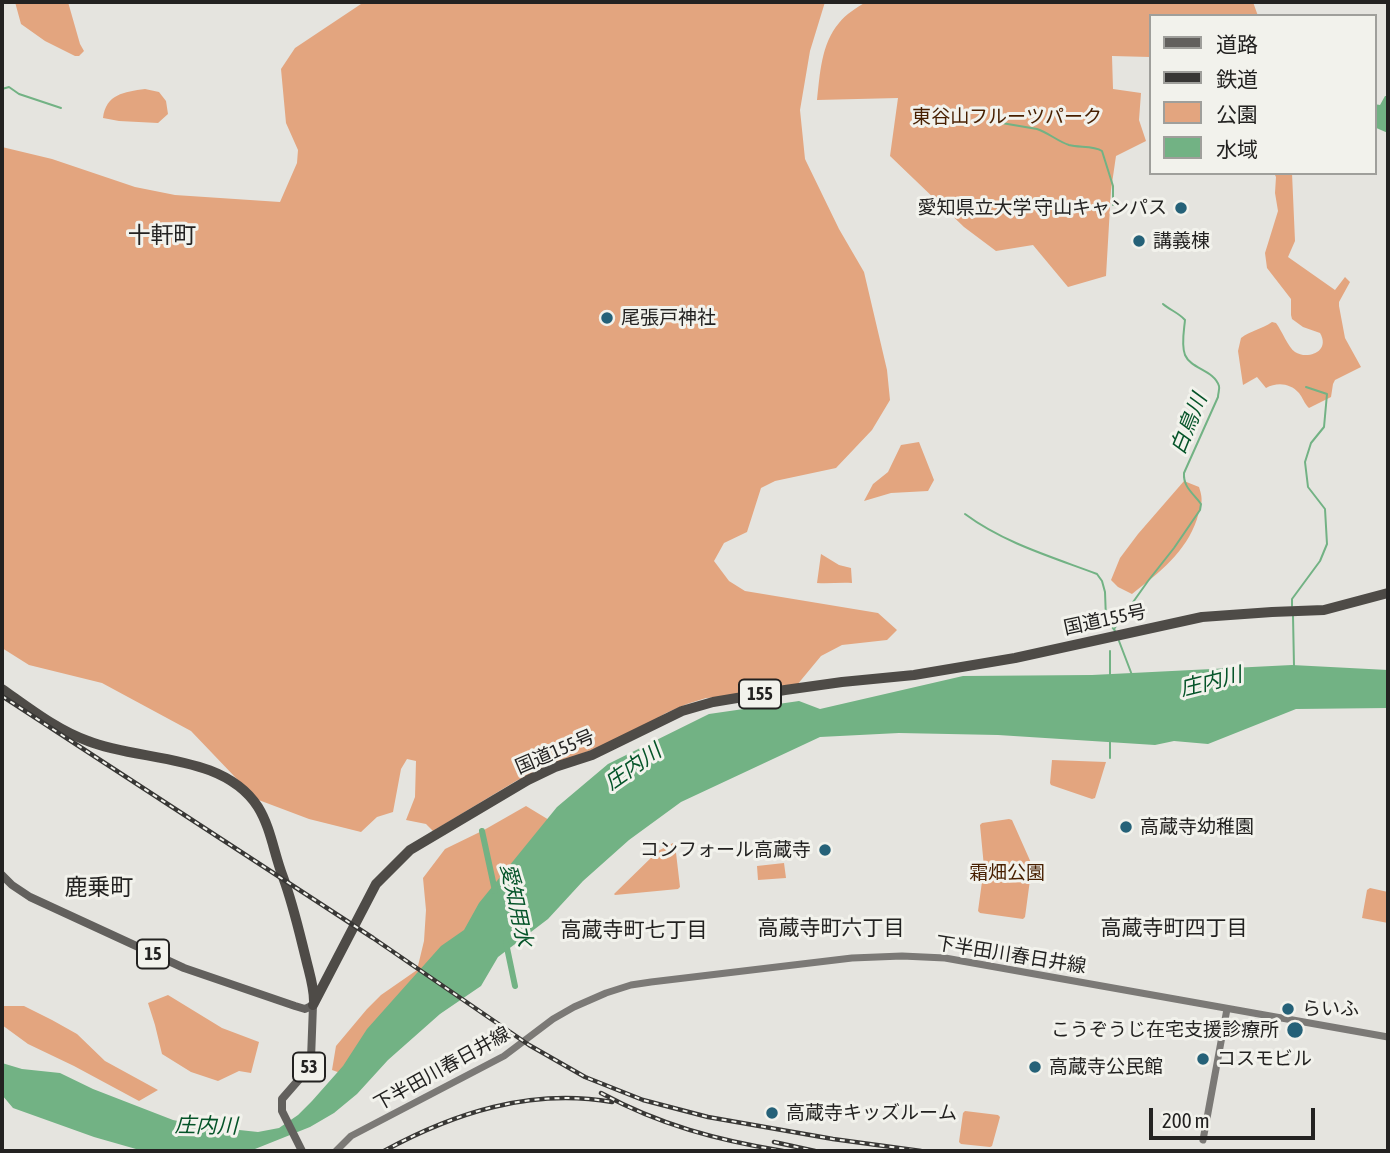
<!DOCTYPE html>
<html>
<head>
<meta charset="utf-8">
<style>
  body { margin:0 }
  #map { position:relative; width:1390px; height:1153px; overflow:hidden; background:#e5e4df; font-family:"Asap Condensed","Noto Sans JP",sans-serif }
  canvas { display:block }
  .frame { position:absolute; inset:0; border:4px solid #232221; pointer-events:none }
  .legend { position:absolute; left:1149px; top:14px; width:228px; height:161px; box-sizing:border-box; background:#f2f2ec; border:2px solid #9f9f9b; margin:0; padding:9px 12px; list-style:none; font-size:21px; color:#232221 }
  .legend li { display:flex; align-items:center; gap:14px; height:35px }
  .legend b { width:35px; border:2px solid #9f9f9b }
  .scale { position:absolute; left:1149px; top:1108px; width:166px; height:32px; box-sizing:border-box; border:4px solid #232221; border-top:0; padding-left:9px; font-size:21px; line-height:24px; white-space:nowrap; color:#232221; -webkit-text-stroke:5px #f2f2ec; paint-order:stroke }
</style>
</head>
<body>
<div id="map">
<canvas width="1390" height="1153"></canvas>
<div class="frame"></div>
<ul class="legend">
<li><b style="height:9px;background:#62605d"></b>道路</li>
<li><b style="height:9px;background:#383735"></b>鉄道</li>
<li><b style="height:19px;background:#e3a57f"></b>公園</li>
<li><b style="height:19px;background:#72b284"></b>水域</li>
</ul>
<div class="scale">200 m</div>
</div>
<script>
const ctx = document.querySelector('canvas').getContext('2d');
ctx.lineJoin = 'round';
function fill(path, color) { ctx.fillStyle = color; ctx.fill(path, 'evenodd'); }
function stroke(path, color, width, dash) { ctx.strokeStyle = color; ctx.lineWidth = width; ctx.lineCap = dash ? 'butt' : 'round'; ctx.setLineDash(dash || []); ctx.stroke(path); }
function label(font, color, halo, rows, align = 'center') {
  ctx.font = font + ' "Asap Condensed","Noto Sans JP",sans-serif'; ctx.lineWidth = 6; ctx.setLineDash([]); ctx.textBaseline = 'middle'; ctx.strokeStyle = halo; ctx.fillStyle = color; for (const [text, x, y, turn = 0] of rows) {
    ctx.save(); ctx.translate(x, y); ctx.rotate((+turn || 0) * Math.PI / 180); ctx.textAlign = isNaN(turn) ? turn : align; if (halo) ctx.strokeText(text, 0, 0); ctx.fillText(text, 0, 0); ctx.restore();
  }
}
const green = new Path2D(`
  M15,2H68L80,44L84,51L79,56H75L45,41L21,24Z
  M364,2H825L810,51L800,110L805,159L839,229L864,272L887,370L890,400L872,430L836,468L775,481L761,488L747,532L724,543L714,561L729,581L745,591L878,613L897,630L887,640L842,645L821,656L797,685L782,693L706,698L687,704L666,713L634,732L602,746L541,769L516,781L433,831L426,824L406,820L415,797L416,761L407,759L401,769L393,812L377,817L361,832L309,819L256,799L191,731L102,683L29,665L2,648V147L52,159L135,187L175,195L280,202L297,163L298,150L286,123L281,69L295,48Z
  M866,2H1253L1258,16H1150V57L1112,56L1113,89L1141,93L1139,120L1146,141L1116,156L1111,190L1106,276L1068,287L1033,245L996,251L964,227L890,156L898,98L817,100C820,74 821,44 839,23C846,14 856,8 866,2Z
  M145,89L159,92L166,101L168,114L158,123L119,121L103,118C106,94 124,92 145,89Z
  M1274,173H1292L1295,241L1288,257L1335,290L1345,277L1350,282L1339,302V306L1345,338L1361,367L1335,380L1333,384L1331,397L1309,408C1304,403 1303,398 1299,393C1290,383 1277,382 1266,388L1257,377L1243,385L1238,351L1241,338C1250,331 1262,329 1272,322L1276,323C1282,331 1288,347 1295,352C1307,360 1331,352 1320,333L1303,327L1292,319L1291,315V299L1267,268L1265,253L1278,211L1275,193L1276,177Z
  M919,442L934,480L928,491L891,493L864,501L873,484L888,472L901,445Z
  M1184,481L1199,487C1204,502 1201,505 1197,519C1186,552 1159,573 1132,594L1118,587L1111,580L1120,558L1138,534Z
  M821,554L839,565L851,568L852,583C840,582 829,584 817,583Z
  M1052,760L1106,762L1095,798L1092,799L1051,785L1050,783Z
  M526,806L554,823L346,1075L332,1070L336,1046L367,1009L381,995L417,970L424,941L426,910L423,878L445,849L484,830Z
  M1009,819L1012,820L1032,865L1025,917L1023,919L980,913L978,911L984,867L980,825L982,823Z
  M673,843L675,844L680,887L678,889L615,895L614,894L658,851Z
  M784,863L786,878L758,880L757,866Z
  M1370,888L1388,892V923L1362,918L1367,890Z
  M168,995L222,1028L259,1042L251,1073L239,1071L218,1081L191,1072L162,1054L155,1025L148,1003Z
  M4,1006H24L52,1020L77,1034L105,1061L158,1090L139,1101L74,1066L28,1044L2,1025V1008Z
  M965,1111L998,1115L1000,1117L992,1146L990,1147L961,1144L959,1142L963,1113Z`);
const water = new Path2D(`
  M1385,96H1388V133L1374,127V104L1380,105Z
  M1292,665L1388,670V708L1296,709L1208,744L1174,741L1155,745L998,735L899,733L820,737L681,802L629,840L583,881L548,919L498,957L481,986L440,1014L388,1060L357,1094L334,1113L310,1127L250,1151H143L94,1137L13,1108L2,1095V1063L22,1069L60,1073L93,1089L173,1120L202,1126L258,1132L279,1128L298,1115L312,1101L343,1066L367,1029L441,946L464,930L479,903L557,807L608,764L709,714L799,701L820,709L963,676L1092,675Z`);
const stream = new Path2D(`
  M2,89L9,87L19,94L61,108
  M990,121L1037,129C1049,133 1057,141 1069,145C1079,148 1093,145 1102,151L1113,186V205
  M965,514C1004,543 1052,557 1097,574L1102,581L1105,592L1106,619L1115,631L1114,629L1148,581L1174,548L1200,510L1201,504C1193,493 1183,487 1184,473L1218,397C1218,393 1220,389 1219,386C1214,370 1191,369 1185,355C1181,345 1184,331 1185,320C1179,313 1170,310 1163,304
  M1292,606V599L1320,561L1327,544L1325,509L1308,487L1305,462L1311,443L1324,427L1327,394L1306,387
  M1293,616L1294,666
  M1119,641L1132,675
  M1110,677V651
  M1110,758V742`);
const canal = new Path2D(`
  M482,831L495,891
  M506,943L515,986`);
const secondary = new Path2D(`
  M1203,1140L1227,1009
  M336,1151L351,1136L504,1056L553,1019L574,1007L606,993L631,985L651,982L852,958L902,956L945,958L1388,1037`);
const primary = new Path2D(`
  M2,875L12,885L30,897L184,968L295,1006L305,1009L313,1005L311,1059L309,1068L282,1099V1111L302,1151`);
const highway = new Path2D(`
  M2,689C29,708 57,730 88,741C141,762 223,753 258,807C271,828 274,854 283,877C293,904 299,931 306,959C309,972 314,987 314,1001
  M313,1005L376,884L410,850L528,780L555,767L592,755L682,711L713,702L785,690L842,682L914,675L1015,658L1202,617L1272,612L1324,610L1388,593`);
const rail = new Path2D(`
  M2,696L373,938L529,1045L585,1077L643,1100L708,1117L833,1139L921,1151
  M601,1093C660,1125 717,1140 783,1151
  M774,1142L815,1151
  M384,1151C454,1113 530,1088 612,1102`);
const markers = [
  [1181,208,7,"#256178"],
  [1139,241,7,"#256178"],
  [607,318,7,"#256178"],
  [1126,827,7,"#256178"],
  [825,850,7,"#256178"],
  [1288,1009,7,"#256178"],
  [1295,1030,9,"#256178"],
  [1203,1059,7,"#256178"],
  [1035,1067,7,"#256178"],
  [772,1113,7,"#256178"]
];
const shields = [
  [760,694,42],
  [153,954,32],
  [309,1067,32]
];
const shieldNames = [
  ["155",760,694],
  ["15",153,954],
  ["53",309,1067]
];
const parkNames = [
  ["東谷山フルーツパーク",1007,117],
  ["霜畑公園",1007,873]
];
const poiNames = [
  ["愛知県立大学 守山キャンパス",1167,208,"right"],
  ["講義棟",1153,241],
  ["尾張戸神社",621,318],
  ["高蔵寺幼稚園",1140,827],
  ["コンフォール高蔵寺",811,850,"right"],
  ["らいふ",1302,1009],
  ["こうぞうじ在宅支援診療所",1279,1030,"right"],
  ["コスモビル",1217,1059],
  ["高蔵寺公民館",1049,1067],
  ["高蔵寺キッズルーム",786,1113]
];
const streetNames = [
  ["国道155号",1105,620,-12],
  ["国道155号",555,752,-23],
  ["下半田川春日井線",1011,955,9],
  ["下半田川春日井線",442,1069,-29]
];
const waterNames = [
  ["白鳥川",1189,424,-68],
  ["庄内川",1211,682,-14],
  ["庄内川",633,767,-35],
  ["愛知用水",516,905,78],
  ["庄内川",206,1126,1]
];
const neighbourhoodNames = [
  ["高蔵寺町六丁目",831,928],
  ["高蔵寺町四丁目",1174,928],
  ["高蔵寺町七丁目",634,930]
];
const quarterNames = [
  ["十軒町",162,236],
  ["鹿乗町",99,888]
];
fill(green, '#e3a57f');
fill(water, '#72b284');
stroke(stream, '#72b284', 2);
stroke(canal, '#72b284', 6);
stroke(secondary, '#7b7976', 7);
stroke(primary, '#62605d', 8);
stroke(highway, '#4e4b47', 10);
stroke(rail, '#383735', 4.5);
stroke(rail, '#f2f2ec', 2, [5]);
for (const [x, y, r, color] of markers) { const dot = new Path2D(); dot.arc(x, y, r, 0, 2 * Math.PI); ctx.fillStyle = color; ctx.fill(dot); stroke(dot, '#f2f2ec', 2.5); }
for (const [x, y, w] of shields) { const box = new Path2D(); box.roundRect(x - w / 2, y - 14.5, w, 29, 5); ctx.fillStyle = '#f2f2ec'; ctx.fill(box); stroke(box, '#232221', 2); }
label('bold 18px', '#232221', null, shieldNames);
label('19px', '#471f00', '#f2f2ec', parkNames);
label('19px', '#232221', '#f2f2ec', poiNames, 'left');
label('19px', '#232221', '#f2f2ec', streetNames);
label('italic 21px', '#055429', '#f2f2ec', waterNames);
label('21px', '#232221', '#f2f2ec', neighbourhoodNames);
label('23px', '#232221', '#f2f2ec', quarterNames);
</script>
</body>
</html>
